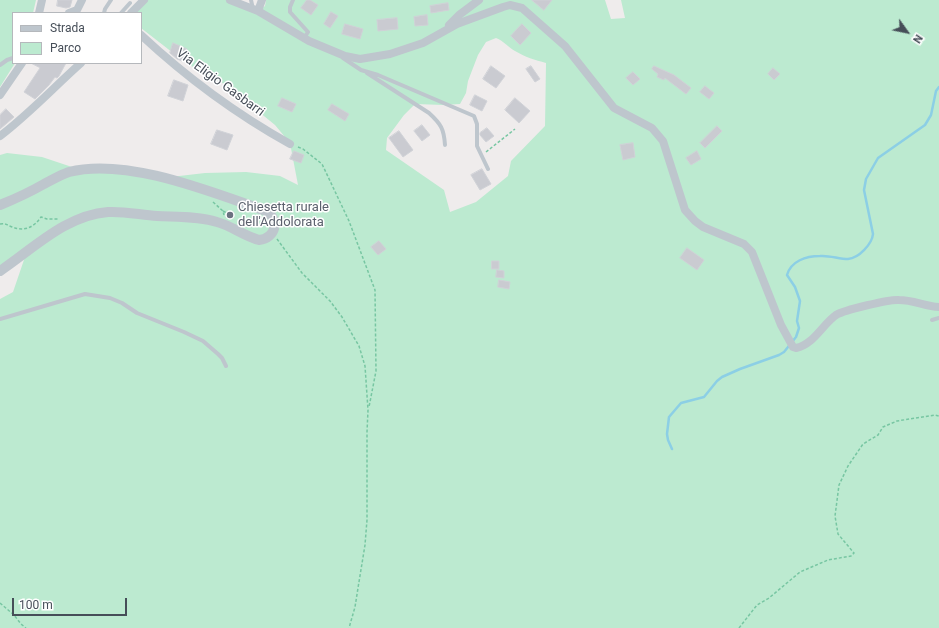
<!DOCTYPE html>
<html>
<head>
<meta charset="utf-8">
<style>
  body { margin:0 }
  #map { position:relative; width:939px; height:628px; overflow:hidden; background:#efecec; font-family:Roboto,sans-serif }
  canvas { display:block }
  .legend { position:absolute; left:12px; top:12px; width:130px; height:52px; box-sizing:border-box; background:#fff; border:1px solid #b5b8bc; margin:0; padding:5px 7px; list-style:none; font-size:12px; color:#464e58 }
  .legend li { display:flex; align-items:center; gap:8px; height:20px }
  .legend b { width:20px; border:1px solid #b5b8bc }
  .north { position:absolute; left:887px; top:12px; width:40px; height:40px; -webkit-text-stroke:3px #fff; paint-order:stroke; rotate:123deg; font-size:11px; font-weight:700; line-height:16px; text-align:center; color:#464e58 }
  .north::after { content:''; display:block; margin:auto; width:14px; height:18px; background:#464e58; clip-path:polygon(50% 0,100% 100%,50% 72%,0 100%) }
  .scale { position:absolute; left:12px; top:598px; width:115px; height:18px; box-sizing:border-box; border:2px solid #464e58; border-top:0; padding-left:5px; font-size:12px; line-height:14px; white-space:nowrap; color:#464e58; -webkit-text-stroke:3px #fff; paint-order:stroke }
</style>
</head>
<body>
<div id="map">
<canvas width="939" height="628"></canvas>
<ul class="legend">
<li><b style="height:5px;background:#bec6cd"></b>Strada</li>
<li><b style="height:11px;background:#bcead0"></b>Parco</li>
</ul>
<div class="north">N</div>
<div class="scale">100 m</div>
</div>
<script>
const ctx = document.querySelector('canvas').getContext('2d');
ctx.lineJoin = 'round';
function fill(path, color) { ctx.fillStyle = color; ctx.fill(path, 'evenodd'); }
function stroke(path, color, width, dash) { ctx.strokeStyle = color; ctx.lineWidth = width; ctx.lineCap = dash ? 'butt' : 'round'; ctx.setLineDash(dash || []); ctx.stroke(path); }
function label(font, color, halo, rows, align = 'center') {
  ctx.font = font + ' Roboto,sans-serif'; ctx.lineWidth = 3; ctx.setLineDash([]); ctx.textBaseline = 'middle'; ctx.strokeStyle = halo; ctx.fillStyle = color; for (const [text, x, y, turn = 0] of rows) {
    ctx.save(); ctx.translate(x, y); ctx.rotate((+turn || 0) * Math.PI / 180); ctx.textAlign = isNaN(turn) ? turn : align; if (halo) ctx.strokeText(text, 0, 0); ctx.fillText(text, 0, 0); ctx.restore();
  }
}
const green = new Path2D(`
  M0,0H36L33,13H13V63H15L0,87Z
  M144,0H230L258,11L265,6L266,0H605L611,19L625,18L621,0H939V628H0V299L13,292L26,254L0,271V155L7,153L42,157L81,170L162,178L205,173L246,172L280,176L298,185L290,143L275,125L226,85L186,63L141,28V13H131ZM496,38C504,41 508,47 515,51C525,57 535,60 546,63L545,126L511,161L508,176L476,202L450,212L444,190L386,150L387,138L404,115L415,104L444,105L460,104L466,93L468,81L478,55L486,42Z`);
const stream = new Path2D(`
  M672,449L668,440L667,434L669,417L681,403L704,397L717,381L722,377L740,369L779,355L784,352L796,337L799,328L797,321L800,301L795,287L787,275C791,261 806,256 820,256C829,255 839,259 848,259C859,258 872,244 873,234L864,190L866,179L878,158L925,125L931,115L936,91L939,87`);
const building = new Path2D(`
  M58,0H72L70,7L66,8L57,6Z
  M307,0H310L318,5L311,15L301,8Z
  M532,0H552L544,10Z
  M448,3L449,10L431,13L430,6Z
  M331,12L338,16L330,28L324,24Z
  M427,15L428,25L415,26L414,17Z
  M397,18L398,29L378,31L377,20Z
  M345,24L363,29L360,39L342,34Z
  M522,24L531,33L520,45L511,36Z
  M173,43L187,49L182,61L177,59L170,53Z
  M31,63H66L59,76L57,78L55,77L49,85L35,99L24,92L40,68Z
  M491,66L505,76L496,88L483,79Z
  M531,66L540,79L535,82L526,69Z
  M654,66L674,75L691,88L686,94L665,78L664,80L657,77L658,74L652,69Z
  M773,68L780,74L774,80L768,74Z
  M633,72L640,79L633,85L626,78Z
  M174,80L188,85L183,101L168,96Z
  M705,86L714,93L709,99L700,92Z
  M475,95L487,101L482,111L470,105Z
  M282,98L296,104L292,112L278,106Z
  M515,98L530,111L519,123L505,110Z
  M332,104L349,114L345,121L328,110Z
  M6,109L14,117L0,129V115Z
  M422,125L430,135L422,141L414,131Z
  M717,126L722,131L705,148L700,143Z
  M487,128L494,136L486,142L480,135V133Z
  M217,130L233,135L227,150L211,144Z
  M399,131L413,150L403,157L389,138Z
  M633,143L635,157L623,160L620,145Z
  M294,151L304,155L301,163L290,159Z
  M697,151L701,159L691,165L686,158Z
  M482,169L491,184L480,190L471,175Z
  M379,241L386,249L378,255L371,247Z
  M687,248L704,260L697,270L680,258Z
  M492,261H499V269H492Z
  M497,270L504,271V278L496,277Z
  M499,280L510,282L509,289L498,287Z`);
const path = new Path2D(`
  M298,147L303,149L322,164L349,221L375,290L376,371L369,407
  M486,152L515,129
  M213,202L223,211L224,215
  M223,211L227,213
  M0,224C6,223 7,225 12,227C25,232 34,227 41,217L47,219H58
  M277,239L302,273L330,301L342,317L359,346L365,366L368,410L367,432V520L365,545L358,588L355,607L349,628
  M0,603L14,615L21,624L26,628
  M739,628L757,605L769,598L800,572L828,560L851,556L854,553L838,534L835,516L839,485L848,466L863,444L878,435L883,427L897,421L935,415L939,416`);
const service = new Path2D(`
  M251,0L253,9
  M293,0L290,7V12L308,32L304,38
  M104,13L105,9L111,0
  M121,13L130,3
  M343,58L361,70L378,75L474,116L477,124V146L488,169
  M0,65L7,60L13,58
  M367,73L429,113C441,124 444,129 445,145
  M0,319L85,294L110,298L122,303L137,313L184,332L203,341L218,354L222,358L226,366
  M932,320L939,318`);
const minor = new Path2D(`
  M230,0L258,11L309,41L345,56L360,59L390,54L423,43L457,24L503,7L510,5L522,8L565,46L614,108L652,128L663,141L685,210L695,221L703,227L744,244L752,252L781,325L793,347L796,348C814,344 822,325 836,315C844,310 890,299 899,300C913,300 925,306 939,307
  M258,11L262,0
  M39,13L42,0
  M69,13L77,10L82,0
  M131,13L144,0
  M449,25L459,15L479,0
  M141,35C185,76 238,115 290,144
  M0,95L22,63
  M0,136C29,114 54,87 81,63`);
const tertiary = new Path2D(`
  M0,205C15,199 30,192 44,184C52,180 60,175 69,172C126,157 211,192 266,211C280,220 276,238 259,240C244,236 232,226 217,222C198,216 176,217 157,216C141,215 124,211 108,212C66,215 33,249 0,271`);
const markers = [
  [230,215,4,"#6b7280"]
];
const streetNames = [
  ["Via Eligio Gasbarri",220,83,36]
];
const worshipNames = [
  ["Chiesetta rurale",238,208],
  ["dell'Addolorata",238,223]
];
fill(green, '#bcead0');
stroke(stream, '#8ccfe5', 2.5);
fill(building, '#cacbd1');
stroke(building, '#d0d2d7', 1);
stroke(path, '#77c6a2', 1.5, [3, 2]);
stroke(service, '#bec6cd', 4);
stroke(minor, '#bec6cd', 8);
stroke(tertiary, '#bec6cd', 10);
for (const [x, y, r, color] of markers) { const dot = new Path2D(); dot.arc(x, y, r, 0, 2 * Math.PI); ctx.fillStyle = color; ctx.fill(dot); stroke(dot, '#fff', 1.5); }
label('13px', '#464e58', '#fff', streetNames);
label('13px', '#5b616d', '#fff', worshipNames, 'left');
</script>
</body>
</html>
